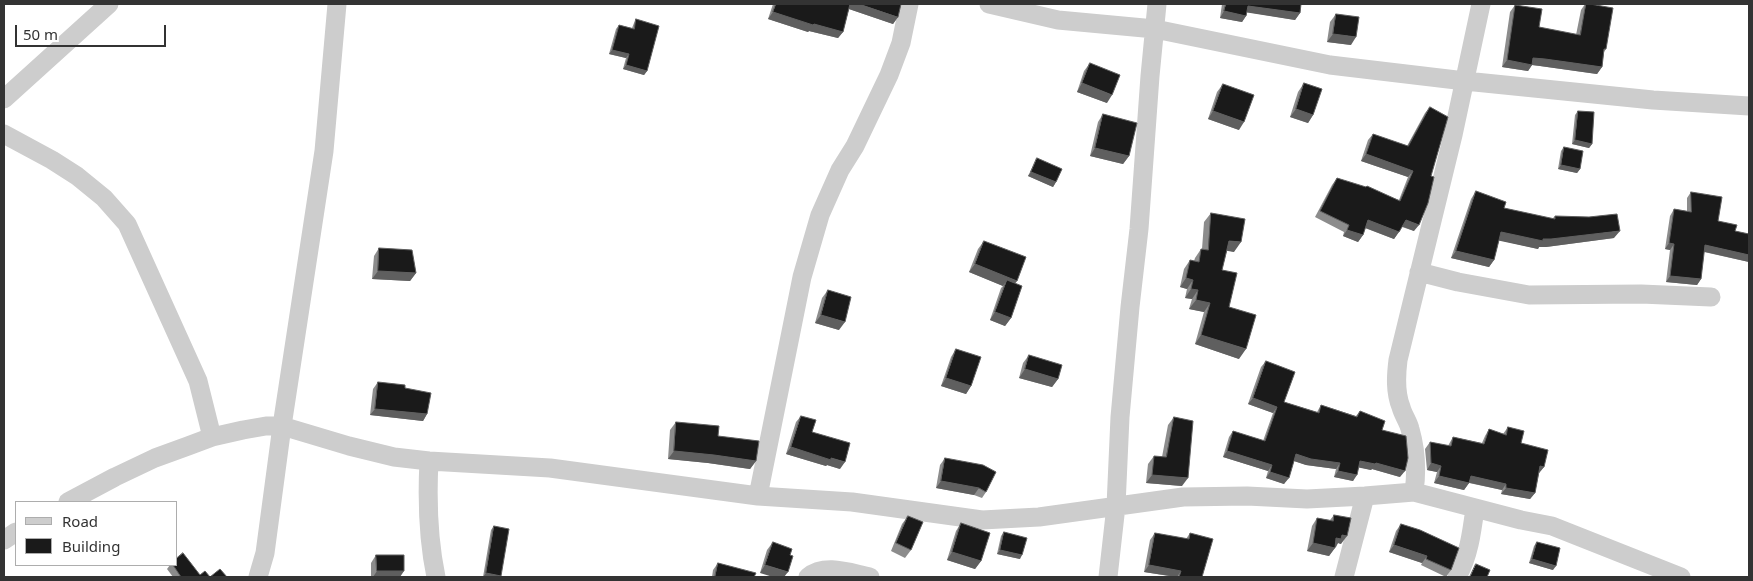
<!DOCTYPE html>
<html>
<head>
<meta charset="utf-8">
<style>
  body { margin:0 }
  #map { position:relative; width:1753px; height:581px; overflow:hidden; background:#fff; font-family:"Noto Sans",sans-serif }
  canvas { display:block }
  .frame { position:absolute; inset:0; border:5px solid #333; pointer-events:none }
  .legend { position:absolute; left:15px; top:501px; width:162px; height:65px; box-sizing:border-box; background:#fff; border:1px solid #adadad; margin:0; padding:6px 9px; list-style:none; font-size:15px; color:#333 }
  .legend li { display:flex; align-items:center; gap:10px; height:25px }
  .legend b { width:25px; border:1px solid #adadad }
  .scale { position:absolute; left:15px; top:25px; width:151px; height:22px; box-sizing:border-box; border:2px solid #333; border-top:0; padding-left:6px; font-size:15px; line-height:18px; white-space:nowrap; color:#333; -webkit-text-stroke:4px #fff; paint-order:stroke }
</style>
</head>
<body>
<div id="map">
<canvas width="1753" height="581"></canvas>
<div class="frame"></div>
<ul class="legend">
<li><b style="height:6px;background:#cdcdcd"></b>Road</li>
<li><b style="height:14px;background:#1a1a1a"></b>Building</li>
</ul>
<div class="scale">50 m</div>
</div>
<script>
const ctx = document.querySelector('canvas').getContext('2d');
ctx.lineJoin = 'round';
function stroke(path, color, width, dash) { ctx.strokeStyle = color; ctx.lineWidth = width; ctx.lineCap = dash ? 'butt' : 'round'; ctx.setLineDash(dash || []); ctx.stroke(path); }
function fill(path, color) { ctx.fillStyle = color; ctx.fill(path, 'evenodd'); }
const street = new Path2D(`
  M989,4L1058,20L1155,29L1330,65L1465,81L1653,100L1749,106
  M4,99L109,4
  M4,134L52,160L77,176L104,198L127,224L198,381L212,437
  M1419,272L1458,282L1529,295L1641,294L1711,297
  M429,461C427,500 428,539 436,577
  M1414,492C1417,471 1416,450 1410,429C1408,421 1403,415 1401,407C1395,392 1396,376 1398,360L1453,135L1481,4
  M758,496L802,277L820,215L840,170L855,146L889,75L901,43L909,4
  M68,502L115,477L155,458L188,446L212,437L243,430L266,426H282L349,446L394,457L429,461L550,468L758,496L852,502L982,520L1039,517L1183,497L1247,496L1307,499L1365,496L1414,492L1521,520L1552,526L1681,577
  M4,540L16,532
  M258,577L265,553L282,426L324,151L337,4
  M808,577C825,563 850,573 870,577
  M1108,577L1116,506L1120,417L1130,307L1139,229L1150,76L1157,4
  M1344,577L1365,496
  M1457,577C1469,556 1472,531 1475,508`);
const wall = new Path2D(`
  M773,4H901L898,17L893,24L849,9L843,32L838,38L809,31L808,32L768,19Z
  M1222,4H1301L1300,13L1295,20L1247,12L1246,16L1242,22L1220,18Z
  M1585,4H1590L1606,49L1604,52L1602,67L1597,74L1540,66L1532,65L1528,71L1502,67L1510,12L1515,5L1539,27L1576,35L1581,10Z
  M1336,14L1351,45L1327,42L1330,22Z
  M636,19L647,71L644,75L623,69L626,58L609,54L616,29L619,25L632,28L634,23Z
  M1090,63L1107,103L1077,92L1084,71Z
  M1304,83L1313,115L1308,123L1290,117L1298,92Z
  M1223,84L1239,130L1208,119L1217,92Z
  M1430,107L1414,231L1402,227L1394,239L1365,228L1363,235L1358,242L1343,236L1344,232L1315,217L1332,185L1337,178L1399,200L1408,177L1361,161L1368,140L1373,134L1407,146L1425,113Z
  M1578,111L1592,144L1589,148L1572,144L1575,115Z
  M1103,114L1129,156L1123,164L1090,156L1098,122Z
  M1564,147L1580,169L1577,173L1558,169L1561,151Z
  M1037,158L1056,182L1053,187L1028,176Z
  M1476,191L1504,208L1552,219L1555,216L1614,238L1546,247H1539L1538,249L1499,240L1494,260L1489,267L1451,258L1471,199Z
  M1691,192L1718,221L1735,231L1749,234V262L1704,252L1701,279L1697,285L1666,282L1670,250L1665,249L1670,216L1674,209L1687,211V198Z
  M1211,213L1234,252L1227,250L1222,270L1239,359L1195,344L1204,312L1189,309L1192,299L1185,298L1187,289L1180,287L1184,269L1190,260L1194,261L1195,258L1201,249H1202L1204,222Z
  M984,241L1015,283L1011,318L1005,326L990,320L1001,288L1003,286L969,272L978,249Z
  M379,248L416,273L410,281L372,279L374,256Z
  M828,290L839,330L815,323L822,298Z
  M956,349L971,386L966,394L941,386L951,357Z
  M1029,355L1058,379L1052,387L1019,378L1023,363Z
  M1266,361L1284,402L1317,412L1321,405L1356,416L1360,411L1382,430L1400,477L1372,469L1371,470L1359,467L1353,481L1334,477L1336,469L1306,465L1294,461L1284,484L1266,478L1268,471L1223,457L1229,437L1233,431L1263,441L1273,413L1248,404L1261,367Z
  M378,382L427,414L423,421L370,415L373,389Z
  M801,416L812,432L840,469L827,465L826,466L786,454L796,422Z
  M1174,417L1182,486L1146,483L1148,464L1154,456L1162,457L1168,425Z
  M676,422L718,436L756,461L750,469L708,463L668,459L670,430Z
  M1508,427L1521,443L1544,467L1539,473L1535,493L1530,499L1501,494L1502,490L1469,483L1464,490L1434,483L1437,472L1427,470L1425,449L1430,442L1448,446L1449,444L1453,437L1482,443L1485,436L1489,429L1503,434Z
  M945,458L986,492L982,498L974,495L936,488L940,465Z
  M1334,515L1341,544L1338,543L1329,556L1307,551L1312,526L1317,518L1330,520Z
  M908,516L911,550L905,558L891,551L902,524Z
  M961,523L981,561L975,569L947,560L956,531Z
  M1401,524L1451,570L1446,577L1421,565L1422,563L1389,552L1396,531Z
  M494,526L501,576L500,577H483L491,530Z
  M1004,532L1020,559L997,554L1001,536Z
  M1155,533L1186,539L1190,533L1202,577H1175L1144,572L1150,540Z
  M773,542L790,555L760,573L767,550Z
  M1537,542L1553,570L1529,563L1534,546Z
  M376,555L400,577H371V563Z
  M718,563L754,577H712L713,570Z
  M170,565H176L200,575L210,577H227H173L167,569Z`);
const shadedWall = new Path2D(`
  M849,4H859L898,17L893,24L846,8Z
  M1248,6L1300,13L1295,20L1244,12Z
  M1224,11L1246,16L1242,22L1220,18Z
  M773,12L814,24L843,32L838,38L809,31L808,32L768,19Z
  M1333,34L1356,37L1351,45L1327,42Z
  M612,50L629,54L626,58L609,54Z
  M1533,58L1545,59L1602,67L1597,74L1540,66L1532,65L1528,71L1502,67L1507,60Z
  M626,65L647,71L644,75L623,69Z
  M1082,83L1112,95L1107,103L1077,92Z
  M1296,109L1313,115L1308,123L1290,117Z
  M1213,111L1244,122L1239,130L1208,119Z
  M1575,140L1592,144L1589,148L1572,144Z
  M1095,148L1129,156L1123,164L1090,156Z
  M1366,154L1413,171L1408,177L1361,161Z
  M1561,165L1580,169L1577,173L1558,169Z
  M1031,172L1056,182L1053,187L1028,176Z
  M1368,220L1399,232L1394,239L1363,227Z
  M1406,220L1419,225L1414,231L1401,226Z
  M1347,230L1363,235L1358,242L1343,236Z
  M1620,231L1614,238L1546,247H1539L1538,249L1496,240L1501,232L1543,239Z
  M1229,241L1241,242L1234,252L1222,250Z
  M1669,243L1674,244L1670,250L1665,249Z
  M1705,245L1749,255V262L1701,251Z
  M1456,251L1494,260L1489,267L1451,258Z
  M975,264L1017,281L1011,289L1007,280L1003,286L969,272Z
  M378,271L416,273L410,281L372,279Z
  M1670,276L1701,279L1697,285L1666,282Z
  M1186,278L1193,280L1187,289L1180,287Z
  M1191,289L1198,290L1192,299L1185,298Z
  M1196,300L1210,303L1204,312L1189,309Z
  M995,312L1011,318L1005,326L990,320Z
  M821,315L845,322L839,330L815,323Z
  M1201,335L1246,349L1239,359L1195,344Z
  M1025,369L1058,379L1052,387L1019,378Z
  M946,378L971,386L966,394L941,386Z
  M1253,398L1277,407L1273,413L1248,404Z
  M375,409L427,414L423,421L370,415Z
  M791,447L831,458L845,462L840,469L827,465L826,466L786,454Z
  M674,451L714,455L756,461L750,469L708,463L668,459Z
  M1227,451L1272,465L1268,471L1223,457Z
  M1296,454L1340,463L1336,469L1306,465L1291,460Z
  M1360,461L1376,463L1405,471L1400,477L1372,469L1371,470L1356,467Z
  M1431,463L1441,466L1437,472L1427,470Z
  M1540,466L1544,467L1539,473L1535,472Z
  M1338,471L1357,475L1353,481L1334,477Z
  M1270,472L1289,478L1284,484L1266,478Z
  M1152,475L1188,478L1182,486L1146,483Z
  M1439,476L1469,483L1464,490L1434,483Z
  M1471,476L1506,484L1502,490L1466,482Z
  M941,481L979,488L974,495L936,488Z
  M1506,488L1535,493L1530,499L1501,494Z
  M1342,535L1347,536L1341,544L1338,543L1336,547H1331L1336,538Z
  M1313,543L1335,548L1329,556L1307,551Z
  M1394,545L1427,556L1422,563L1389,552Z
  M1000,550L1022,555L1020,559L997,554Z
  M952,552L981,561L975,569L947,560Z
  M1532,559L1556,566L1553,570L1529,563Z
  M765,565L788,572L784,577H773L760,573Z
  M1149,565L1181,571L1177,577L1144,572Z
  M377,571H404L400,577H373Z
  M486,573L501,576L500,577H483Z`);
const building = new Path2D(`
  M776,4H850L843,32L814,24L813,25L773,12Z
  M859,4H901L898,17Z
  M1226,4H1301L1300,13L1248,6L1246,16L1224,11Z
  M1586,4H1590L1613,8L1606,49H1604L1602,67L1545,59L1533,58L1532,65L1507,60L1515,5L1542,9L1539,27L1580,35Z
  M1336,14L1359,17L1356,37L1333,34Z
  M636,19L659,26L647,71L626,65L629,54L612,50L619,25L634,29Z
  M1090,63L1120,75L1112,95L1082,83Z
  M1304,83L1322,89L1313,115L1296,109Z
  M1223,84L1254,95L1244,122L1213,111Z
  M1430,107L1448,117L1431,176L1434,177L1428,203L1419,225L1406,220L1399,232L1368,220L1363,235L1347,230L1349,225L1320,211L1337,178L1366,187L1367,186L1400,201L1413,171L1366,154L1373,134L1408,146Z
  M1578,111L1594,112L1592,144L1575,140Z
  M1103,114L1137,123L1129,156L1095,148Z
  M1564,147L1583,151L1580,169L1561,165Z
  M1037,158L1062,169L1056,182L1031,172Z
  M1476,191L1506,202L1504,208L1555,219V216L1589,217L1617,214L1620,231L1551,239H1543V241L1501,232L1494,260L1456,251Z
  M1691,192L1722,197L1718,221L1737,225L1735,231L1749,234V255L1705,245L1701,279L1670,276L1674,244L1669,243L1674,209L1691,212Z
  M1211,213L1245,219L1241,242L1229,241L1222,270L1237,273L1229,307L1256,315L1246,349L1201,335L1210,303L1196,300L1198,290L1191,289L1193,280L1186,278L1190,260L1199,262L1201,249L1208,250Z
  M984,241L1026,257L1017,281L975,264Z
  M379,248L412,250L416,273L378,271Z
  M1007,280L1022,286L1011,318L995,312Z
  M828,290L851,297L845,322L821,315Z
  M956,349L981,357L971,386L946,378Z
  M1029,355L1062,365L1058,379L1025,369Z
  M1266,361L1295,372L1284,402L1319,413L1321,405L1357,417L1360,411L1385,421L1382,430L1406,436L1408,458L1405,471L1376,463L1375,464L1360,461L1357,475L1338,471L1340,463L1311,459L1296,454L1289,478L1270,472L1272,465L1227,451L1233,431L1265,441L1277,407L1253,398Z
  M378,382L405,385V388L431,393L427,414L375,409Z
  M801,416L816,420L812,432L850,443L845,462L831,458V460L791,447Z
  M1174,417L1193,421L1188,478L1152,475L1154,456L1166,457Z
  M676,422L719,426L718,436L759,441L756,461L714,455L674,451Z
  M1508,427L1524,431L1521,443L1548,450L1544,467L1540,466L1535,493L1506,488V484L1471,476L1469,483L1439,476L1441,466L1431,463L1430,442L1451,446L1453,437L1484,444L1489,429L1506,435Z
  M945,458L983,465L996,472L986,492L979,488L941,481Z
  M1334,515L1351,518L1347,536L1342,535L1341,539L1336,538L1335,548L1313,543L1317,518L1333,521Z
  M908,516L923,522L911,550L896,543Z
  M961,523L990,533L981,561L952,552Z
  M1401,524L1420,530L1459,548L1451,570L1426,559L1427,556L1394,545Z
  M494,526L509,529L501,576L486,573Z
  M1004,532L1027,538L1022,555L1000,550Z
  M1155,533L1189,539L1190,533L1213,539L1202,577H1179L1181,571L1149,565Z
  M773,542L792,549L790,555L793,556L788,572L765,565Z
  M1537,542L1560,548L1556,566L1532,559Z
  M183,553L200,575L205,571L210,577L220,569L227,577H181L173,565H176V559Z
  M376,555H404V571H377Z
  M718,563L756,573L754,577H715Z
  M1476,564L1490,570L1487,577H1470Z`);
stroke(street, '#cdcdcd', 19);
fill(wall, '#8c8c8c');
fill(shadedWall, '#5f5f5f');
fill(building, '#1a1a1a');
stroke(building, '#5f5f5f', 1);
</script>
</body>
</html>
